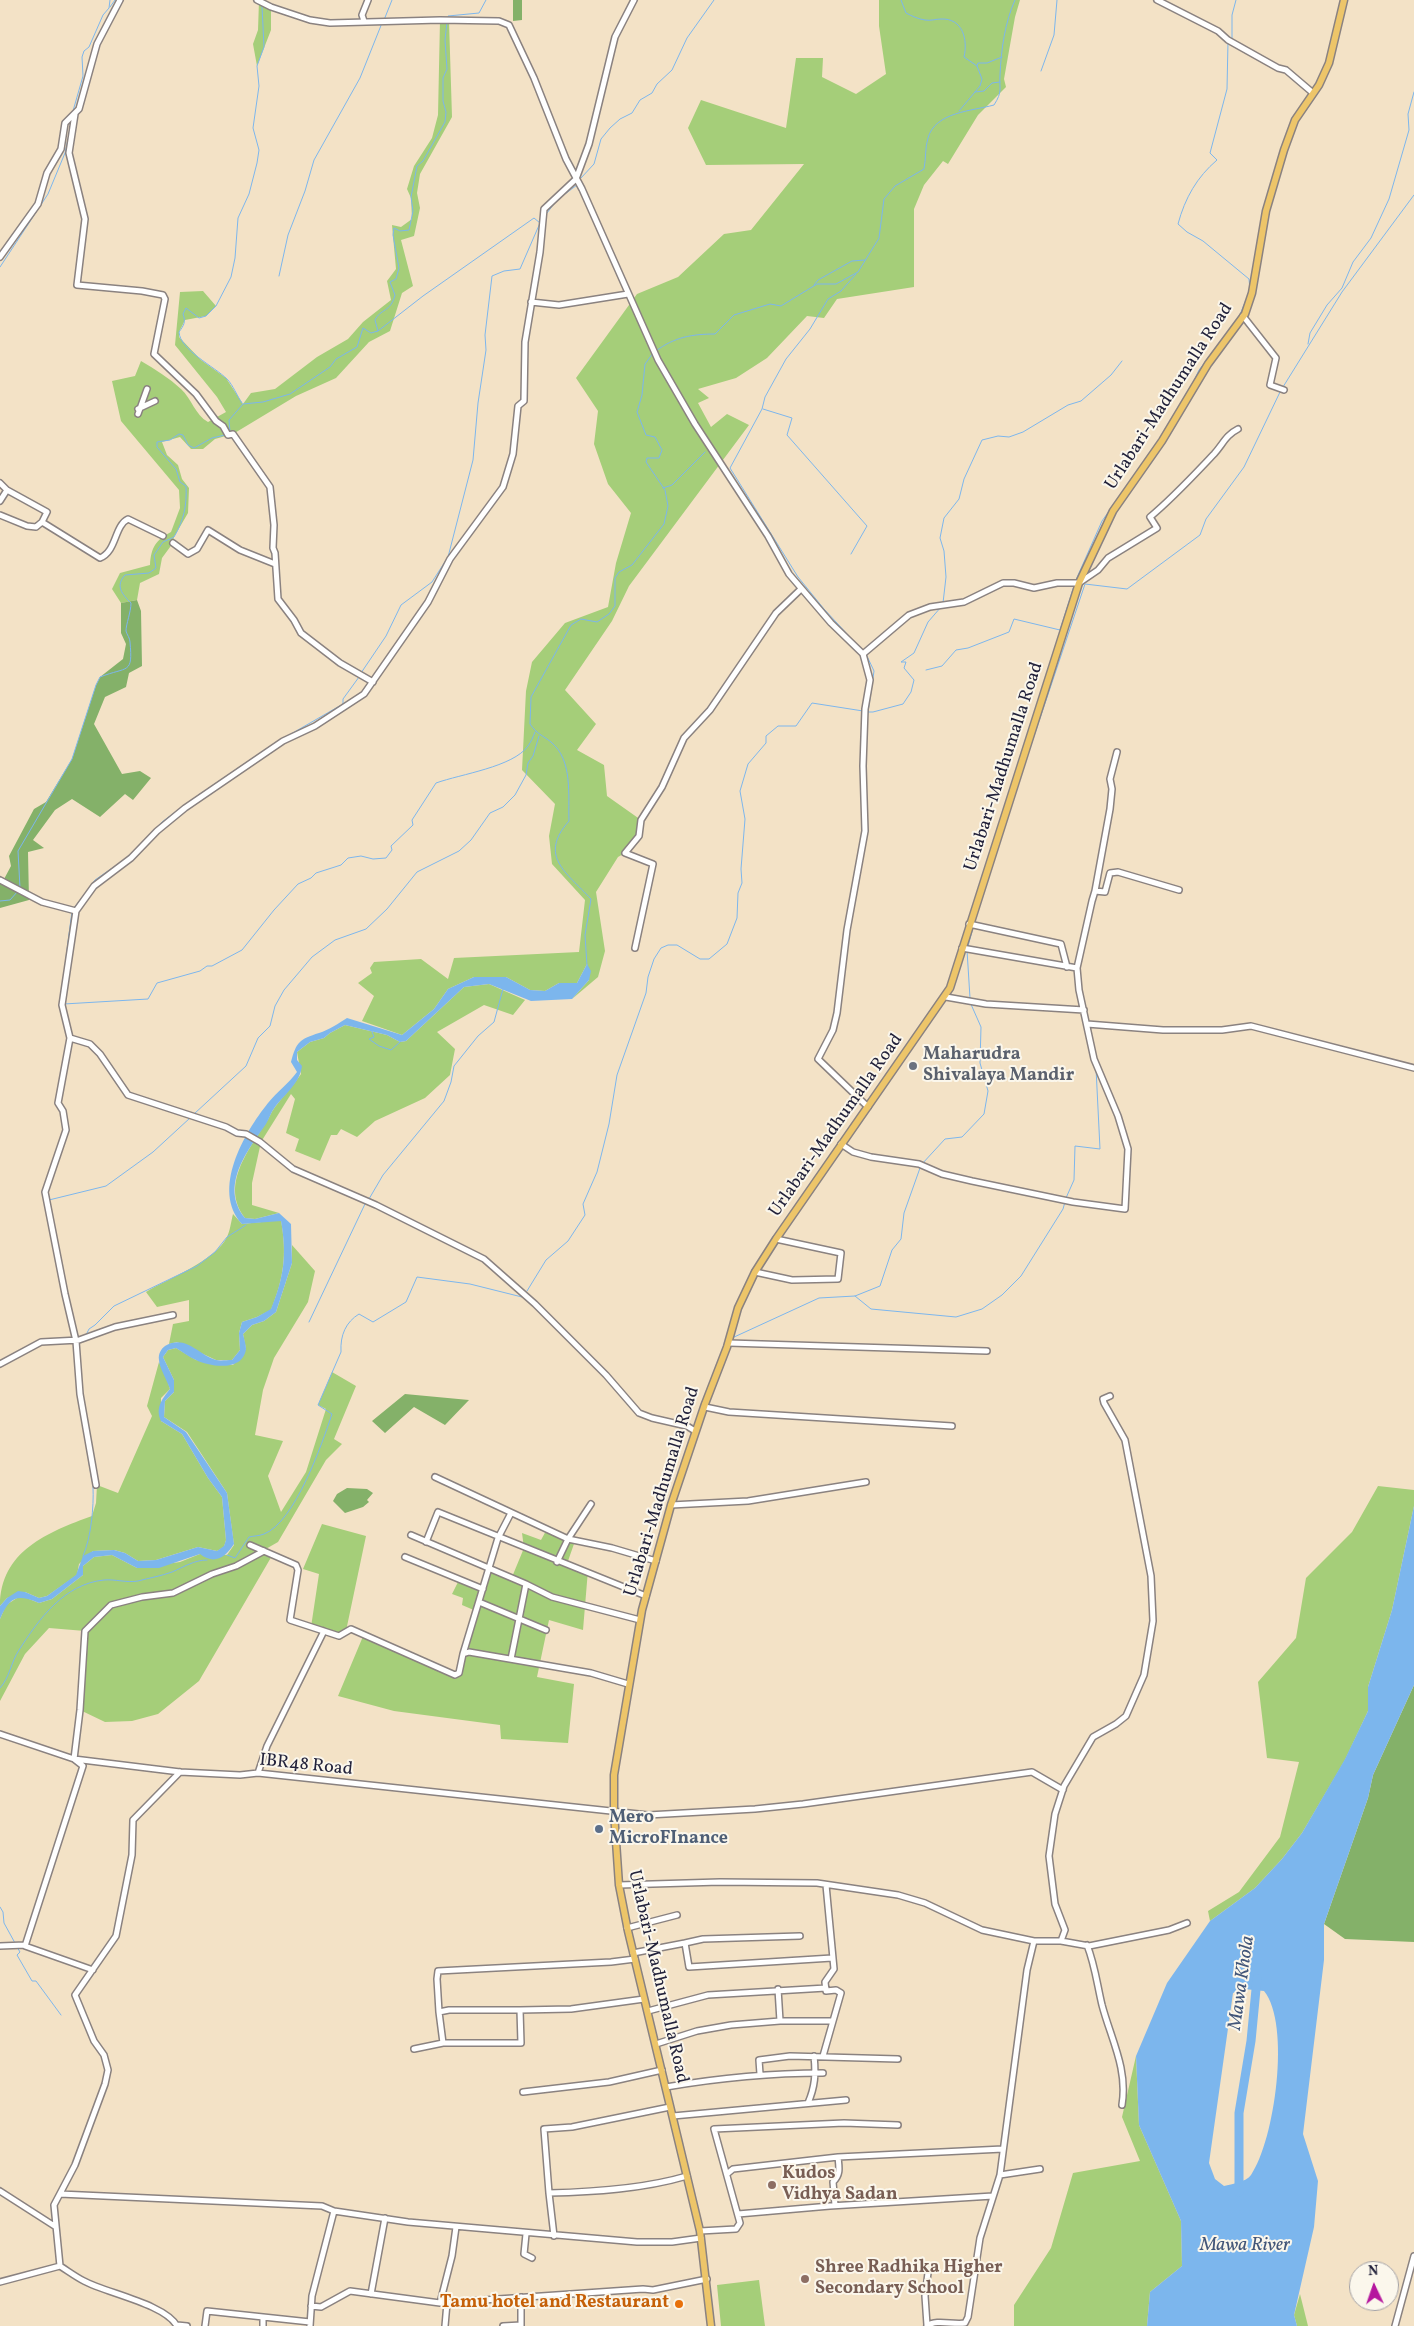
<!DOCTYPE html>
<html>
<head>
<meta charset="utf-8">
<style>
  body { margin:0 }
  #map { position:relative; width:1414px; height:2326px; overflow:hidden; background:#f3e2c6; font-family:Vollkorn,serif }
  canvas { display:block }
  .north { position:absolute; left:1349px; top:2261px; width:50px; height:50px; box-sizing:border-box; background:#fbf7ec; border:1px solid #a4a2a5; border-radius:50%; rotate:357deg; font-size:14px; font-weight:700; line-height:20px; text-align:center; color:#22223b }
  .north::after { content:''; display:block; margin:auto; width:18px; height:22px; background:#b5179e; clip-path:polygon(50% 0,100% 100%,50% 72%,0 100%) }
</style>
</head>
<body>
<div id="map">
<canvas width="1414" height="2326"></canvas>
<div class="north">N</div>
</div>
<script>
const ctx = document.querySelector('canvas').getContext('2d');
ctx.lineJoin = 'round';
function fill(path, color) { ctx.fillStyle = color; ctx.fill(path, 'evenodd'); }
function stroke(path, color, width, dash) { ctx.strokeStyle = color; ctx.lineWidth = width; ctx.lineCap = dash ? 'butt' : 'round'; ctx.setLineDash(dash || []); ctx.stroke(path); }
function label(font, color, halo, rows, align = 'center') {
  ctx.font = font + ' Vollkorn,serif'; ctx.lineWidth = 4; ctx.setLineDash([]); ctx.textBaseline = 'middle'; ctx.strokeStyle = halo; ctx.fillStyle = color; for (const [text, x, y, turn = 0] of rows) {
    ctx.save(); ctx.translate(x, y); ctx.rotate((+turn || 0) * Math.PI / 180); ctx.textAlign = isNaN(turn) ? turn : align; if (halo) ctx.strokeText(text, 0, 0); ctx.fillText(text, 0, 0); ctx.restore();
  }
}
const green = new Path2D(`
  M879,0H1020L1015,17L1004,79L1006,87L978,115L948,164L943,161L924,185L914,209V287L837,299L824,318L807,316L767,358L736,378L698,389L709,398L698,403L711,427L727,414L749,425L629,586L612,621L565,690L596,724L577,750L604,765L607,796L641,820L639,836L625,853L618,857L596,892L605,951L598,977L572,999L589,980L587,964L577,983H559L545,991L530,990L506,977H474L448,989L434,1009L402,1035L362,1021L374,996L358,983L372,973L370,968L374,962L421,959L448,979L454,958L579,952L585,900L552,864L549,836L555,804L522,770L526,691L532,662L565,623L608,607L616,563L631,513L608,484L594,444L598,411L576,378L637,294L678,277L724,234L751,230L804,164L706,165L688,128L701,100L786,128L796,58H823L822,77L856,94L886,74L879,26Z
  M259,1L271,7V30L257,66L253,44L258,30Z
  M440,20L449,21L452,117L420,174L417,193L420,208L414,236L401,240L413,286L402,293L390,331L369,342L336,378L296,396L233,434L215,439L203,449H191L180,437L162,442L167,455L178,465L182,479L189,488L188,513L174,537L173,543L162,558L159,574L140,583L137,600L121,603L112,589L120,573L150,565C151,547 156,540 171,532L180,508L179,490L121,421L112,381L135,376L141,361C155,369 169,378 181,389C192,399 195,415 208,422L226,412L217,397L175,345L180,292L203,291L216,306L206,316L185,320L179,332V337L201,360L226,378L243,404L251,393L275,389L317,357L348,339L363,322L391,300L387,281L396,269L392,225L401,227L412,219L411,198L407,189L414,166L432,138L438,115Z
  M489,984L525,1000L513,1015L484,1005L437,1032L455,1049L450,1075L425,1098L375,1121L357,1137L341,1129L337,1135H331L320,1161L295,1151L299,1139L286,1133L295,1099L291,1094L261,1142L252,1183V1205L279,1213L255,1219L245,1218C220,1186 248,1151 265,1124C269,1119 271,1112 275,1107C283,1096 293,1086 301,1074L297,1052L310,1042L324,1038L330,1033L345,1025L387,1035L400,1042L406,1041L464,987Z
  M233,1214L242,1224L281,1220C287,1255 284,1277 271,1310L257,1317L242,1322L239,1333L240,1350L232,1360H216L177,1342L169,1344L173,1324L189,1321V1300L157,1307L146,1292C169,1278 215,1261 227,1237C230,1231 231,1222 233,1214Z
  M292,1245L315,1271L308,1302L274,1358L263,1390L255,1435L283,1441L268,1476L281,1512L306,1472L326,1409L318,1405L332,1372L356,1386L334,1439L342,1444L326,1460L278,1542L264,1550L273,1554L199,1681L158,1714L132,1721L105,1722L80,1710L85,1631L49,1628L25,1654L0,1701V1619L6,1605L17,1598L24,1597L39,1603L52,1599L83,1575V1566L94,1557L112,1555L137,1568L180,1562L200,1554L227,1555L234,1545L227,1493L187,1432L164,1417L165,1401L174,1392V1380L163,1357L168,1350L176,1348L196,1360L233,1365L246,1349L243,1334L252,1325L264,1321L276,1312L292,1263Z
  M159,1362L166,1376L170,1389L161,1398V1421L182,1434L208,1478L222,1497L226,1540L224,1547L217,1551L198,1547L156,1560L138,1561L125,1553L114,1550L93,1551L79,1564L77,1575L47,1596L39,1598L25,1592L7,1598L0,1606C0,1551 48,1532 92,1516L96,1503L97,1485L118,1493L152,1416L147,1406Z
  M1378,1486L1414,1490V1506L1392,1610L1368,1687V1711L1345,1760L1302,1833L1282,1859L1255,1888L1210,1921L1208,1911L1239,1892L1280,1837L1299,1762L1267,1758L1258,1682L1296,1638L1306,1578L1352,1532Z
  M322,1524L366,1536L346,1631L339,1636L311,1627L319,1574L303,1569Z
  M547,1529L575,1541L568,1561L588,1570L583,1630L549,1620L537,1677L574,1684L568,1743L501,1739L500,1725L394,1711L338,1696L364,1634L455,1675L459,1673L476,1611L462,1605L463,1598L452,1594L459,1580L483,1589L490,1568L512,1577L524,1548L522,1533L541,1540Z
  M1136,2056L1139,2125L1181,2221L1182,2266L1150,2292L1147,2326H1014V2305L1051,2248L1073,2173L1140,2161L1122,2117Z
  M759,2280L765,2326H721L717,2285Z
  M1300,2294L1308,2326H1297L1294,2315Z`);
const forest = new Path2D(`
  M513,0H522V20L513,21Z
  M137,600L141,611L142,666L129,673L126,687L105,697L94,724L122,774L140,771L151,778L133,800L125,794L100,817L72,799L55,810L33,840L44,848L28,852L29,900L0,908V882L3,881L11,866L9,856L34,809L46,802L72,759L96,685L100,677L123,659L126,644L121,633V603Z
  M405,1394L469,1400L445,1425L414,1407L385,1433L372,1421Z
  M347,1488L367,1489L373,1493L367,1500L369,1502L363,1507L345,1513L333,1501L337,1494Z
  M1414,1685V1942L1345,1939L1324,1924L1368,1798L1373,1775Z`);
const water = new Path2D(`
  M587,964L591,971L589,980L572,999L531,1001L489,984L464,987L406,1041L400,1042L387,1035L345,1025L330,1033L324,1038L310,1042L297,1052V1060L302,1066C300,1083 285,1094 275,1107C271,1112 269,1119 266,1124C248,1150 219,1186 245,1218L255,1219L279,1213L291,1224L292,1263L276,1312L264,1321L252,1325L243,1334C244,1338 246,1345 246,1349C243,1372 210,1367 196,1360C189,1357 183,1352 176,1348L168,1350L163,1357L174,1380V1392L165,1401L164,1417L186,1432L227,1493L234,1544C225,1558 214,1565 200,1554L159,1568H137L112,1555L94,1557L83,1566V1575L52,1599L39,1603C17,1594 10,1596 0,1619V1606L7,1598L18,1591L25,1592L39,1598L47,1596L76,1575L83,1556L93,1551L114,1550L125,1553L138,1561L156,1560L198,1547L217,1551L224,1546L226,1540L222,1497L208,1478L182,1434L161,1421C155,1408 162,1399 170,1389C167,1380 159,1367 159,1360C158,1354 161,1349 165,1346C186,1334 198,1355 216,1360C220,1361 227,1360 232,1360L240,1350L239,1333L242,1322L257,1317L271,1309C284,1277 287,1255 281,1221L242,1224C211,1190 244,1133 268,1103C277,1092 289,1083 297,1072L291,1062C296,1042 300,1039 319,1033C329,1030 339,1023 347,1018L402,1035L434,1009L448,989L474,977H506L530,990L545,991L559,983H577Z
  M1414,1506V1685L1373,1775L1368,1798L1324,1924V1960L1303,2134L1318,2181L1314,2227L1294,2315L1297,2326H1147L1150,2292L1182,2266L1181,2221L1139,2125L1136,2056L1167,1983L1210,1921L1255,1888L1282,1859L1302,1833L1345,1759L1368,1711V1687L1392,1610ZM1244,1989L1264,1991C1291,2024 1275,2140 1251,2175C1246,2182 1232,2184 1224,2186L1215,2179L1209,2163L1233,1993Z`);
const stream = new Path2D(`
  M901,0L906,13C912,16 918,19 925,20C931,21 936,19 941,19C963,18 968,40 964,57L977,66L982,79L980,86L959,111
  M110,7L115,0
  M448,18V16L479,13L486,0
  M384,20L392,0
  M1232,40V15L1236,0
  M1228,42L1227,89L1210,153L1217,160C1197,177 1185,198 1178,224L1187,232L1203,241L1249,279L1250,290L1239,317
  M977,66L978,63H987L1002,57
  M1041,71L1054,35L1057,0
  M975,92L984,91L992,83L1000,82
  M73,111L83,76L82,57L84,51L89,47L103,15L109,8L110,0
  M581,178L594,164L601,139L610,128L620,119L632,113L640,100L652,93L657,84L672,70L687,38L714,0
  M547,213L557,200L577,185
  M0,267L48,194L65,153L72,120
  M856,274L841,291L828,299L810,329L786,359L765,397L762,409L730,468L798,577L824,609L861,649
  M279,276L288,235L305,191L314,160L360,78L382,23
  M814,285L818,280L852,261L865,260
  M1308,344L1310,333L1327,305L1342,288L1353,262L1371,238L1389,199L1409,130L1408,114L1414,92
  M656,351C674,337 693,334 715,334L734,315L770,304L781,306L817,284H836L858,272L879,238L884,199L895,186L924,169C926,159 925,147 928,138C935,112 972,111 994,105C1003,91 999,89 1000,75C1001,50 1005,22 1015,0
  M1191,387L1199,370L1217,347
  M1283,387L1342,292L1414,195
  M242,403C237,396 233,385 227,379C215,367 180,350 179,332C184,325 186,322 183,314L186,308L199,318L206,316L216,306L231,277L235,258L238,218L249,194L257,163L259,150L253,128L259,86L257,66L264,47L262,6
  M763,409L792,418L787,435L867,526L851,554
  M230,432L229,420L243,404L263,402L290,394L330,367L336,359L357,347L363,328L371,333L378,331L375,320C380,309 391,312 395,295L390,282L396,279L399,268L393,235L394,228L400,231L409,230L413,211L411,197L417,166L423,161L445,122L446,112L443,101V78L447,69L445,40L447,22
  M663,488L672,485L705,452
  M1075,582L1102,521L1158,442
  M943,603L946,577L944,551L940,538L944,518L959,499L964,479L982,440L998,436L1009,437L1023,432L1068,405L1081,401L1111,375L1122,361
  M866,654L874,671L868,712
  M926,670L942,666L956,650L968,648L1009,632L1014,619L1060,630L1074,586
  M361,673L386,636L401,605L432,582L448,557L473,460L478,403L486,350L485,335L492,276L504,271L520,269L540,223L534,218L423,296L378,331
  M867,712H873L903,704L911,692L914,680L904,668L906,662H901L914,653L928,622L941,607
  M284,738L343,704V699L359,677
  M1022,772L1085,584L1127,589L1200,535L1206,519L1244,467L1281,390
  M197,796L266,749
  M20,888L18,851L72,759L96,685L100,677C128,666 133,675 130,642C130,638 127,635 126,631C126,624 131,612 131,603C122,594 115,586 125,575L149,573L156,568L154,555L163,542L174,537C184,520 187,505 186,486L180,482L176,469L157,447V442L170,440L179,434L183,435L188,445L194,448L212,438L225,435
  M0,901L10,900L18,891
  M74,908L95,880L128,857L162,822L182,807
  M974,924L978,909
  M968,946L973,928
  M967,950L970,998
  M587,965L585,935L591,899C566,872 538,856 569,821C568,795 573,760 551,742C542,735 537,734 530,724L531,697L571,625L581,619L597,622L609,614L615,606V578L619,572L632,565L664,524L668,506L665,490L646,462L647,458H659L662,450L655,437L646,435L637,412L642,395L645,364L653,353
  M61,997L72,911
  M64,1004L148,999L157,983L200,971L207,966H212L242,950L274,910L298,884L311,878L316,873L341,865L348,858L361,856L373,859L386,858L392,850L391,846L413,825L412,820L436,783C461,774 513,767 528,746C531,742 533,737 535,732
  M371,1029L374,1037L369,1039L379,1046L391,1050L400,1042
  M61,1075L64,1059
  M56,1103L60,1110
  M194,1114L246,1066L258,1038L270,1026L275,1006L284,990L312,957L335,940L366,929L387,909L417,872L459,851L471,840L490,813L503,807L515,795L526,775L528,763L533,756L539,736
  M922,1164L945,1139L962,1137L984,1114L988,1091L980,1063L981,1027L970,1002
  M43,1192L56,1260
  M1066,1198L1074,1180L1075,1146L1100,1149L1096,1068
  M369,1199L383,1175L444,1101L451,1082L454,1066L478,1036L494,1022L503,989
  M49,1200L106,1186L153,1152L190,1118
  M527,1291L546,1260L568,1241L585,1215L583,1204L597,1172L609,1124L617,1075L646,993L648,977L654,959L661,948L668,945H677L700,959H709L727,944L737,918L738,893L742,883L741,869L745,819L740,791L748,764L766,743V736L778,726H796L812,703L863,711
  M855,1296L871,1309L956,1317L982,1309L1002,1295L1021,1276L1063,1209L1065,1202
  M309,1322L365,1204
  M86,1335L89,1329L95,1325L114,1306L197,1266L215,1252L227,1237L246,1225
  M732,1338L819,1298L855,1296L880,1286L892,1250L901,1239L904,1213L920,1168
  M82,1420L92,1481
  M227,1555L235,1558L249,1537C253,1536 259,1536 264,1534C295,1522 322,1444 332,1414L318,1405L341,1352C340,1335 346,1322 359,1314L373,1322L406,1302L417,1277L470,1284L522,1297
  M83,1556C91,1538 94,1507 93,1487
  M0,1688C10,1677 11,1662 19,1650C39,1619 64,1584 104,1580C115,1579 127,1583 138,1581C149,1578 161,1576 172,1572C184,1567 194,1560 207,1560
  M0,1907L3,1912L4,1923L15,1943
  M17,1947L20,1952L17,1955L32,1981H36L61,2015`);
const river = new Path2D(`
  M1239,2192V2113L1251,2041L1257,1979`);
const minor = new Path2D(`
  M257,0L271,7L310,20L330,23L440,20L499,21L509,25L534,78L566,159L582,189L658,360L695,424L768,536L789,574L831,623L863,654L870,680L865,709L863,766L865,831L847,930L837,1013L833,1030L818,1059L868,1107
  M1157,0L1218,31L1228,40L1278,68L1286,70L1313,93
  M364,21L362,15L368,0
  M75,114L69,153L85,219L77,285L142,291L163,295L165,299L154,354L196,394L216,421L223,426L228,435L233,434L270,487L274,525L273,548L275,553L278,599L294,620L301,633L340,663L373,682
  M0,257L38,204L47,173L61,149L65,123L79,109L97,44L120,0
  M531,302L559,305L628,294
  M1243,316L1276,358L1270,385L1284,390
  M138,409L155,401
  M138,414L147,389
  M0,483L7,490L47,512L42,522L100,558C117,551 114,526 128,519L163,536
  M0,501L7,490
  M0,515L27,526L36,527L42,522
  M173,543L188,554L197,549L208,530L240,550L275,564
  M863,654L909,615L930,607L964,602L1003,583H1014L1034,588L1057,583H1079L1098,570L1108,558L1157,528L1150,517C1173,498 1194,475 1214,454C1223,444 1226,435 1238,429
  M0,880L42,902L76,911
  M1095,891L1110,809L1112,789L1110,779L1117,752
  M969,924L1061,944L1067,967
  M635,948L653,864L625,853L639,836L641,820L662,787L684,738L710,710L776,613L801,589
  M962,948L1077,968
  M946,997L986,1004L1084,1010
  M1087,1024L1163,1030H1222L1251,1026L1414,1068
  M70,1038L90,1044L100,1054L128,1095L226,1127L237,1133L246,1134L260,1142L293,1169L376,1205L484,1259L535,1304L606,1375L639,1413L652,1418L687,1426L695,1431
  M841,1144L853,1152L871,1157L919,1164L942,1174L972,1181L1073,1202L1125,1209L1128,1149L1118,1116L1094,1059L1079,990L1077,968L1092,901L1095,891L1105,892L1110,873L1118,872L1179,890
  M755,1272L792,1280L838,1279L841,1253L776,1239
  M729,1343L987,1351
  M0,1364L41,1342L79,1340L115,1327L173,1315
  M705,1404V1407L729,1412L952,1426
  M435,1477L568,1539L612,1548L656,1561
  M96,1485L80,1394L76,1341L65,1294L45,1192L66,1130L63,1111L58,1103L70,1038L62,1005L76,911L94,886L131,858L157,831L185,808L283,741L315,726L364,694L428,602L450,559L503,487L513,454L518,406L524,401L525,342L540,252L544,209L576,179L589,144L615,37L634,0
  M671,1505L748,1501L866,1482
  M411,1535L526,1584L552,1597L640,1620
  M426,1542L438,1512L646,1596
  M250,1545L296,1565L298,1570L290,1620L339,1636L351,1629L455,1675L459,1673L463,1654L469,1652L591,1673L628,1684
  M405,1557L483,1589
  M557,1562L568,1539L591,1504
  M479,1602L546,1630
  M463,1654L498,1538L511,1513
  M511,1659L526,1584
  M0,1734L74,1759L180,1772L240,1775L258,1773L648,1815L755,1809L803,1804L1032,1772L1063,1790
  M258,1773L267,1746L324,1631
  M619,1885L720,1882L817,1883L898,1895L925,1903L982,1930L1034,1941H1061L1065,1930L1055,1904L1049,1856L1055,1814L1064,1786L1093,1737L1116,1724L1126,1716L1144,1675L1153,1621L1151,1576L1125,1440L1104,1403L1103,1399L1110,1396
  M627,1928L677,1915
  M800,1936L703,1939L685,1943L689,1967L832,1958
  M1061,1941L1089,1946L1169,1930L1187,1923
  M1087,1945C1095,1965 1097,1984 1102,2005C1111,2039 1128,2069 1122,2105
  M0,1946L25,1945
  M633,1953L685,1943
  M93,1970L25,1946L83,1766L74,1759L80,1710L85,1631L111,1605L142,1597L173,1593L212,1574L236,1566L264,1551
  M778,1989L780,2021
  M648,2011L708,1995L826,1988
  M439,2012L437,1979L438,1971L611,1962L635,1959
  M443,2043L439,2012L449,2010H520
  M656,2044L697,2031L731,2025L780,2021H832
  M414,2049L443,2043H521L520,2010L571,2009L644,1999
  M823,2056L841,1993L836,1990L826,1991L825,1982L834,1969L826,1885
  M760,2074L759,2060L790,2056L898,2059
  M666,2087C719,2078 770,2073 823,2073
  M523,2092L609,2082L662,2070
  M808,2103C815,2087 816,2074 814,2056
  M673,2116L846,2100
  M727,2174L733,2169L838,2157L1003,2149
  M1000,2175L1040,2169
  M0,2191L56,2227
  M549,2193L544,2129L572,2127L670,2107
  M60,2194L322,2206L334,2211L408,2222L637,2242H672L701,2238
  M835,2205L833,2182C841,2175 839,2167 838,2157
  M738,2214L830,2206L993,2196
  M700,2231L736,2229L740,2223L714,2129L844,2123L898,2125
  M526,2234L524,2254L532,2258
  M554,2236L549,2193C594,2192 643,2189 687,2176
  M0,2282L60,2266
  M371,2294L385,2218
  M440,2303L643,2289L653,2290L707,2279
  M311,2306L321,2307L350,2291L440,2303L452,2256L456,2227
  M177,2325L187,2326
  M927,2325L925,2296L928,2273
  M177,2326C165,2304 106,2293 84,2281C76,2277 68,2271 60,2266L54,2205L75,2165L105,2084L108,2070L104,2055L94,2041L75,1995L116,1936L132,1855L133,1820L180,1772
  M205,2326L207,2311L310,2322
  M263,2326V2317
  M310,2326L312,2296L334,2211
  M445,2326L447,2303
  M503,2326L521,2325
  M521,2326V2297
  M927,2326C936,2319 953,2325 965,2323L968,2317L980,2238L1000,2175L1027,1970L1034,1941
  M1395,2326L1414,2256`);
const major = new Path2D(`
  M711,2326L700,2231L628,1931L619,1885L614,1812V1775L642,1610L671,1505L705,1404L727,1347L738,1308L755,1272L776,1239L950,988L1079,583L1113,511L1162,441L1208,364L1245,314L1252,293L1266,211L1284,150L1295,120L1319,85L1329,63L1344,0`);
const markers = [
  [913,1066,5,"#6b7280"],
  [599,1829,5,"#5c6f8a"],
  [772,2185,5,"#8d6e63"],
  [805,2279,5,"#8d6e63"],
  [679,2304,5,"#e8710a"]
];
const streetNames = [
  ["Urlabari-Madhumalla Road",1170,397,-57],
  ["Urlabari-Madhumalla Road",1005,767,-72],
  ["Urlabari-Madhumalla Road",837,1126,-55],
  ["Urlabari-Madhumalla Road",663,1492,-73],
  ["IBR48 Road",306,1766,6],
  ["Urlabari-Madhumalla Road",657,1977,77]
];
const worshipNames = [
  ["Maharudra",923,1056],
  ["Shivalaya Mandir",923,1077]
];
const serviceNames = [
  ["Mero",609,1819],
  ["MicroFInance",609,1840]
];
const educationNames = [
  ["Kudos",782,2175],
  ["Vidhya Sadan",782,2196],
  ["Shree Radhika Higher",815,2269],
  ["Secondary School",815,2290]
];
const foodNames = [
  ["Tamu hotel and Restaurant",669,2304]
];
const waterNames = [
  ["Mawa Khola",1243,1983,-82],
  ["Mawa River",1245,2247]
];
fill(green, '#a5ce79');
fill(forest, '#84b169');
fill(water, '#7cb6ed');
stroke(stream, '#7cb6ed', 1);
stroke(river, '#7cb6ed', 9);
stroke(minor, '#8a8280', 8);
stroke(major, '#8a8280', 9);
stroke(minor, '#fff', 5);
stroke(major, '#edc569', 6);
for (const [x, y, r, color] of markers) { const dot = new Path2D(); dot.arc(x, y, r, 0, 2 * Math.PI); ctx.fillStyle = color; ctx.fill(dot); stroke(dot, '#fbf7ec', 2); }
label('18px', '#22223b', '#fbf7ec', streetNames);
label('bold 18px', '#5b616d', '#fbf7ec', worshipNames, 'left');
label('bold 18px', '#4e5e75', '#fbf7ec', serviceNames, 'left');
label('bold 18px', '#785e54', '#fbf7ec', educationNames, 'left');
label('bold 18px', '#c56008', '#fbf7ec', foodNames, 'right');
label('italic 19px', '#425679', '#fbf7ec', waterNames);
</script>
</body>
</html>
